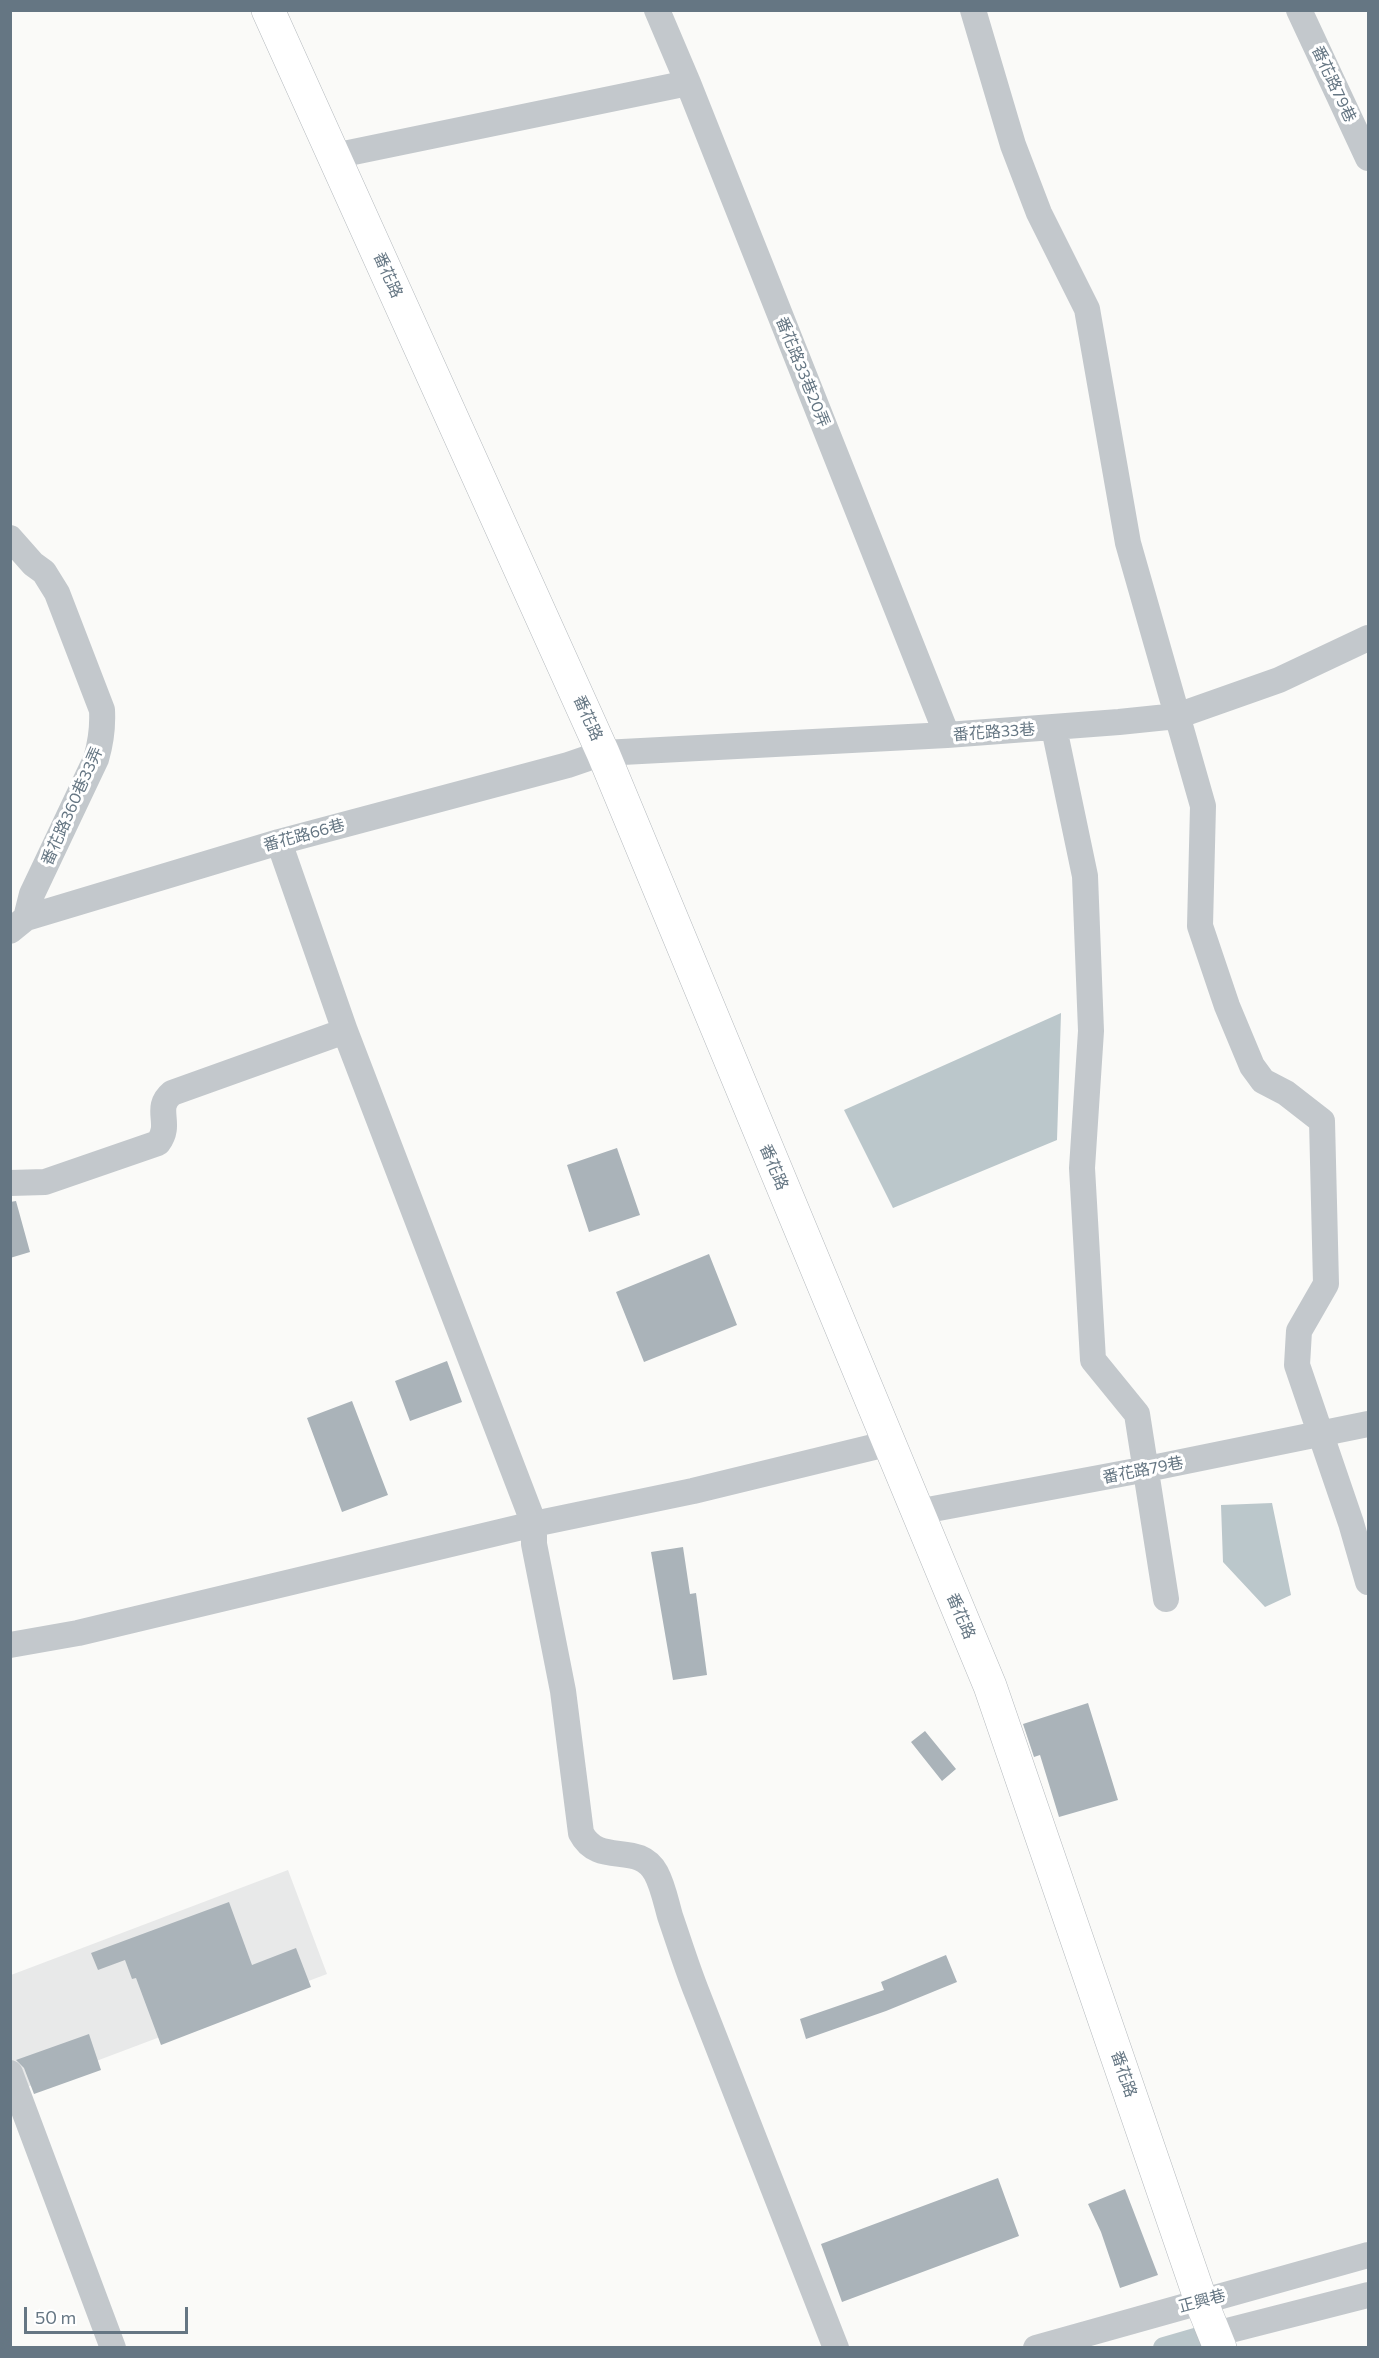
<!DOCTYPE html>
<html>
<head>
<meta charset="utf-8">
<style>
  body { margin:0 }
  #map { position:relative; width:1379px; height:2358px; overflow:hidden; background:#fafaf8; font-family:Commissioner,sans-serif }
  canvas { display:block }
  .frame { position:absolute; inset:0; border:12px solid #657683; pointer-events:none }
  .scale { position:absolute; left:24px; top:2307px; width:164px; height:27px; box-sizing:border-box; border:3px solid #657683; border-top:0; padding-left:8px; font-size:18px; line-height:21px; white-space:nowrap; color:#657683; -webkit-text-stroke:4px #fff; paint-order:stroke }
</style>
</head>
<body>
<div id="map">
<canvas width="1379" height="2358"></canvas>
<div class="frame"></div>
<div class="scale">50 m</div>
</div>
<script>
const ctx = document.querySelector('canvas').getContext('2d');
ctx.lineJoin = 'round';
function fill(path, color) { ctx.fillStyle = color; ctx.fill(path, 'evenodd'); }
function stroke(path, color, width, dash) { ctx.strokeStyle = color; ctx.lineWidth = width; ctx.lineCap = dash ? 'butt' : 'round'; ctx.setLineDash(dash || []); ctx.stroke(path); }
function label(font, color, halo, rows, align = 'center') {
  ctx.font = font + ' Commissioner,"Noto Sans TC",sans-serif'; ctx.lineWidth = 6; ctx.setLineDash([]); ctx.textBaseline = 'middle'; ctx.strokeStyle = halo; ctx.fillStyle = color; for (const [text, x, y, turn = 0] of rows) {
    ctx.save(); ctx.translate(x, y); ctx.rotate((+turn || 0) * Math.PI / 180); ctx.textAlign = isNaN(turn) ? turn : align; if (halo) ctx.strokeText(text, 0, 0); ctx.fillText(text, 0, 0); ctx.restore();
  }
}
const built = new Path2D(`
  M288,1870L327,1974L22,2089L11,2057V1975Z`);
const water = new Path2D(`
  M1061,1013L1057,1140L893,1208L844,1110Z
  M1272,1503L1291,1595L1265,1607L1223,1562L1221,1505Z`);
const canal = new Path2D(`
  M1164,2348L1226,2330`);
const building = new Path2D(`
  M617,1148L640,1215L589,1232L567,1165Z
  M16,1201L30,1252L10,1258V1202Z
  M709,1254L737,1325L644,1362L616,1292Z
  M447,1361L462,1402L410,1421L395,1381Z
  M352,1401L388,1495L342,1512L307,1418Z
  M683,1547L690,1594L696,1593L707,1675L673,1680L651,1552Z
  M1088,1703L1118,1800L1059,1817L1040,1755L1034,1757L1023,1724Z
  M925,1731L956,1769L942,1781L911,1742Z
  M229,1902L252,1965L296,1948L311,1987L161,2045L136,1978L132,1979L125,1960L98,1970L91,1953Z
  M946,1955L957,1982L886,2011L806,2039L800,2019L884,1990L881,1982Z
  M89,2034L101,2070L34,2094L24,2068L16,2060Z
  M998,2178L1019,2236L842,2302L821,2244Z
  M1125,2189L1158,2275L1120,2288L1101,2232L1088,2204Z`);
const minor = new Path2D(`
  M657,10L688,83L947,735
  M973,10L1013,145L1039,213L1087,309L1128,543L1203,806L1200,926L1227,1006L1252,1066L1263,1081L1286,1093L1322,1121L1326,1284L1299,1331L1297,1365L1351,1523L1368,1582
  M1299,10L1368,158
  M334,156L688,83
  M10,538L33,564L44,572L57,593L102,710C103,728 101,742 96,759L32,894L26,918
  M1054,728L1085,876L1091,1031L1082,1168L1093,1360L1137,1414L1166,1599
  M279,842L345,1031L534,1524V1544L563,1691L581,1833C599,1868 638,1840 656,1873C663,1886 666,1902 670,1916C679,1942 687,1968 697,1993C743,2111 790,2229 836,2348
  M10,931L26,918L279,842L568,765L603,753L947,735L1119,722L1177,716L1279,680L1368,638
  M10,1183L45,1182L158,1143C173,1123 153,1109 172,1093L345,1031
  M917,1512L1147,1469L1368,1424
  M10,1645L78,1633L534,1524L693,1491L890,1443
  M10,2073L113,2348
  M1215,2334L1368,2295
  M1036,2348L1368,2255`);
const major = new Path2D(`
  M268,10L603,753L990,1686L1201,2301L1220,2348`);
const streetNames = [
  ["番花路79巷",1334,84,65],
  ["番花路",388,275,66],
  ["番花路33巷20弄",803,372,68],
  ["番花路",588,718,66],
  ["番花路33巷",994,732,-4],
  ["番花路360巷33弄",72,806,-66],
  ["番花路66巷",304,835,-15],
  ["番花路",774,1167,67],
  ["番花路79巷",1143,1470,-11],
  ["番花路",961,1616,67],
  ["番花路",1124,2074,71],
  ["正興巷",1202,2301,-15]
];
fill(built, '#e8e9e9');
fill(water, '#bbc7cb');
stroke(canal, '#bbc7cb', 22);
fill(building, '#aab3b9');
stroke(major, '#b5babe', 34);
stroke(minor, '#c3c8cc', 26);
stroke(major, '#fff', 33);
label('16px', '#657683', '#fff', streetNames);
</script>
</body>
</html>
